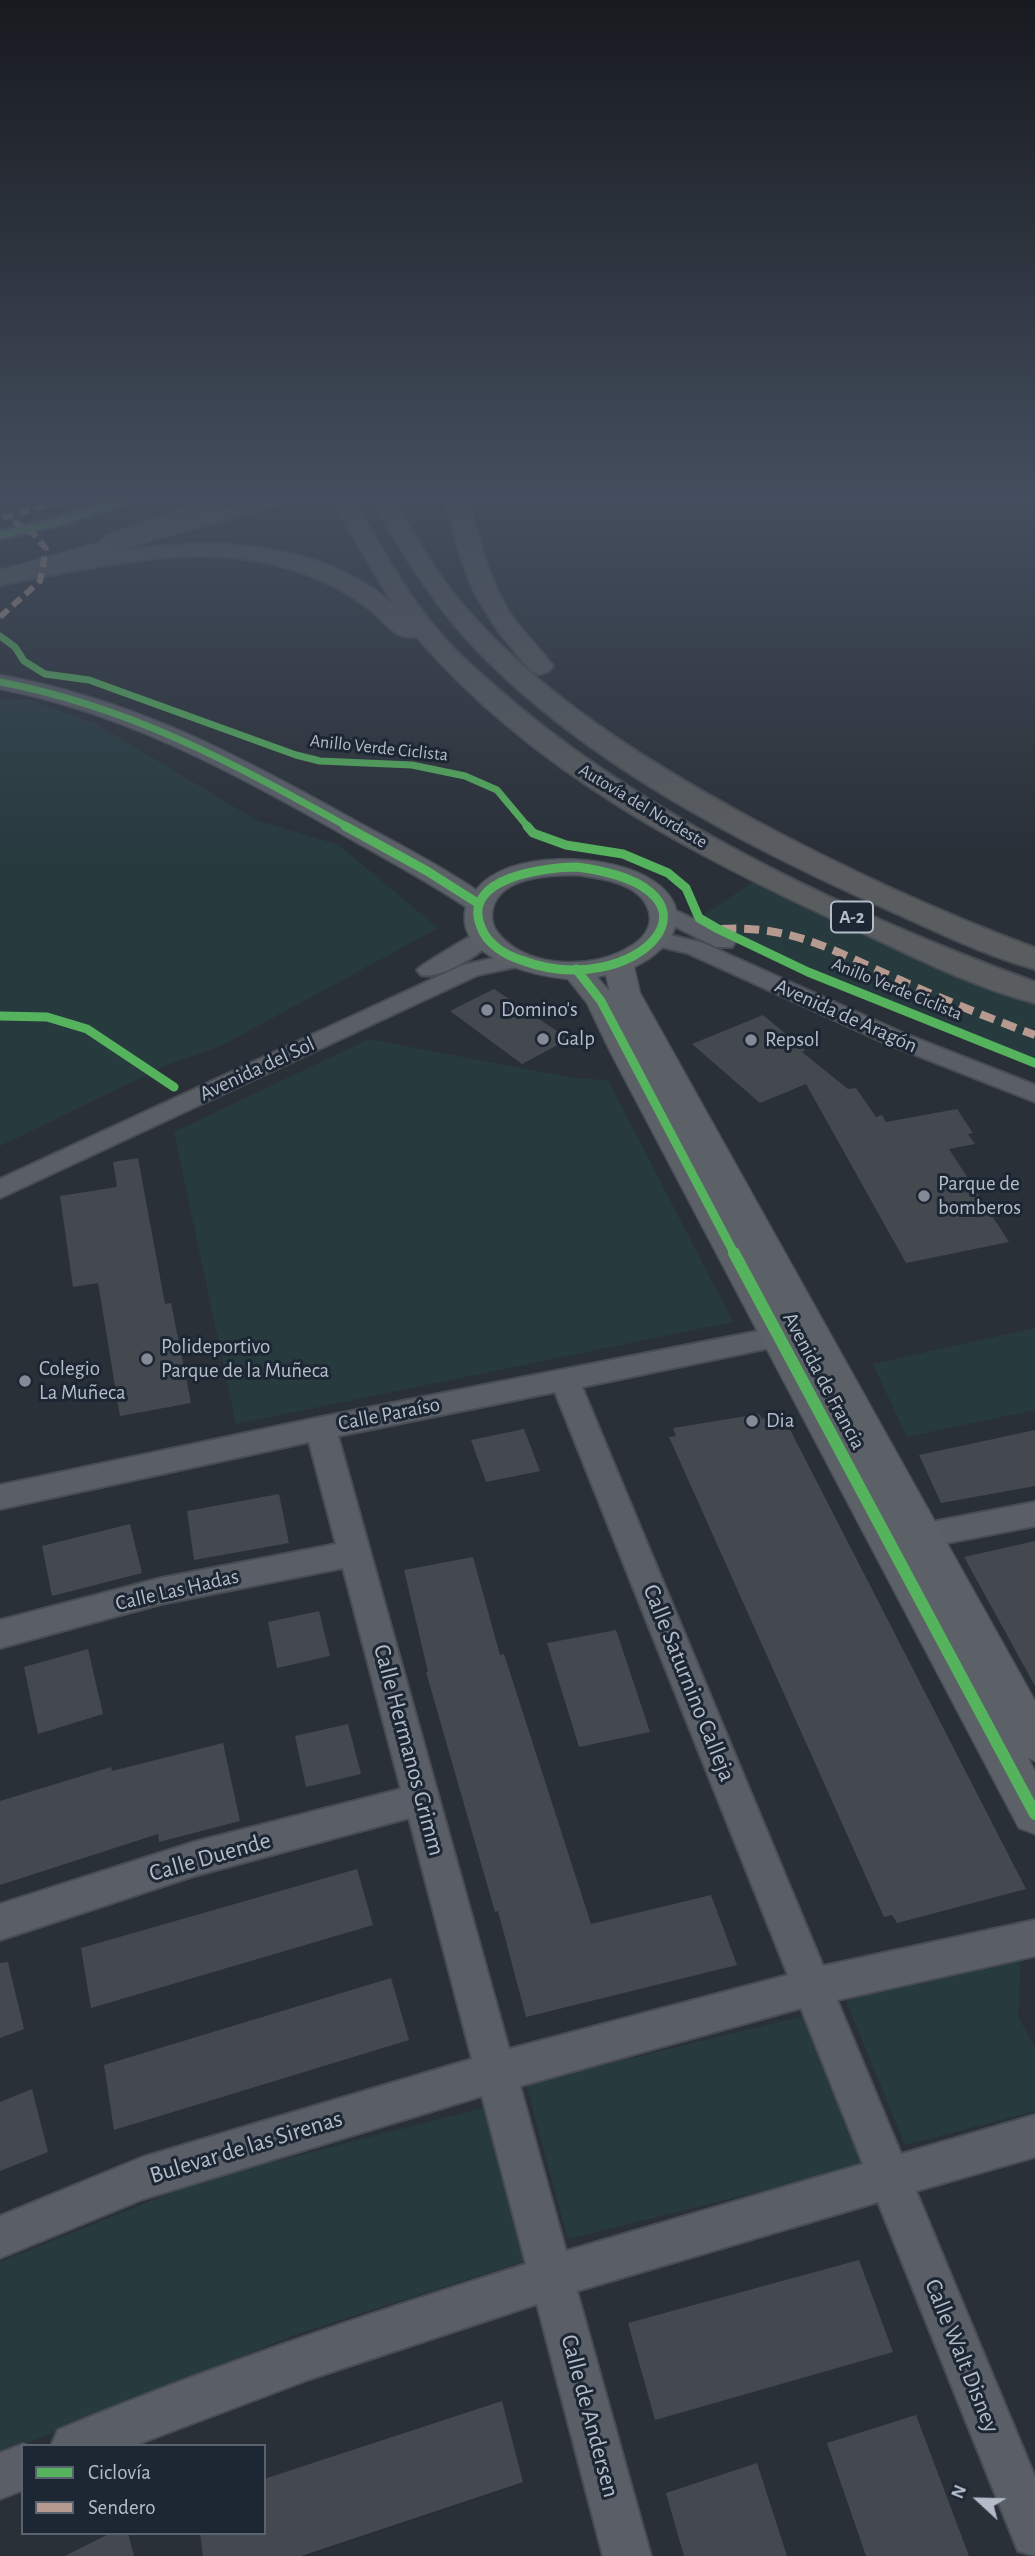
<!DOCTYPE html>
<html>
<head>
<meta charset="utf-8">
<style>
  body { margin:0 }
  #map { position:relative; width:1035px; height:2556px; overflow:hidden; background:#2a3038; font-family:"Alegreya Sans",sans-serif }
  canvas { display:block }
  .legend { position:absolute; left:21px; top:2444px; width:245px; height:91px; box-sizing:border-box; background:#1d2633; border:2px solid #59626f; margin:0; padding:9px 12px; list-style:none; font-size:21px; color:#b4bcc9 }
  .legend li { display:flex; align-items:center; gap:14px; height:35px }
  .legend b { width:35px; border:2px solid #59626f }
  .north { position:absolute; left:944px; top:2465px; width:70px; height:70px; -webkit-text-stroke:5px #1d2633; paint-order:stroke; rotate:292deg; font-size:19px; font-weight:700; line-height:28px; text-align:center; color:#b4bcc9 }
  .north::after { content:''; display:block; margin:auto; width:24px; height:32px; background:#b4bcc9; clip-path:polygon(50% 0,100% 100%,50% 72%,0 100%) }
</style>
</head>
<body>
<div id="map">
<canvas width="1035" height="2556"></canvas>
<ul class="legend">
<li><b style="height:9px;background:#56b35d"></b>Ciclovía</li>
<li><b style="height:9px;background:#b69a8f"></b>Sendero</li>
</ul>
<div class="north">N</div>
</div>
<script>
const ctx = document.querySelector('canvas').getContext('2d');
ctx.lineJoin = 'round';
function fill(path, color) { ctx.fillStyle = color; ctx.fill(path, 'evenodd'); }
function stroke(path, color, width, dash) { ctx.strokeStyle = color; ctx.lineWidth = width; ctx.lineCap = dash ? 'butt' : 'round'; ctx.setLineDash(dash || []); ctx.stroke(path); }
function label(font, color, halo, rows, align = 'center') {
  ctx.font = font + ' "Alegreya Sans",sans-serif'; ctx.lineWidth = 6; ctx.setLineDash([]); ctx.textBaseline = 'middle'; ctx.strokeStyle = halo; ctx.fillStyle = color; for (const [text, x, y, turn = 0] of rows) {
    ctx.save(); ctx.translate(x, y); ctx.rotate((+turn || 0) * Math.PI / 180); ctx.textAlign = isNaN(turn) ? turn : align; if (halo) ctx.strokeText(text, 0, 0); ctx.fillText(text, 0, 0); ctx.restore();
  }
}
const green = new Path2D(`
  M0,699L31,700L98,725L256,820L339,845L438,928L223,1045L167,1065L0,1146Z
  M764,875L1035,993V1063L808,972L699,918Z
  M369,1039L573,1078L608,1080L733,1322L236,1424L174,1132Z
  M1035,1328V1410L907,1437L873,1364Z
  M1021,1956L1018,2017L1035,2047V2111L905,2145L845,1998Z
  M807,2015L864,2166L568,2239L526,2084Z
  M483,2108L525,2261L297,2334L0,2454V2262L203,2180Z`);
const building = new Path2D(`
  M494,989L569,1039L522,1064L450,1011Z
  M763,1015L805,1050L802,1052L848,1089L856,1088L876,1117L882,1115L886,1122L957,1109L973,1133L968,1134L975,1144L949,1149L1009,1242L906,1263L806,1084L760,1103L692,1044Z
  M138,1158L165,1304L171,1303L191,1403L120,1416L98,1283L73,1287L60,1196L117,1187L113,1162Z
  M759,1414L762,1419L782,1414L1026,1889L897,1923L892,1915L884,1917L669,1437L676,1436L673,1428Z
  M524,1429L540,1471L486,1482L471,1440Z
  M1035,1430V1486L941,1503L919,1455Z
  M279,1494L289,1543L194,1560L187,1511Z
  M130,1524L142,1573L52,1596L42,1546Z
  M1035,1541V1686L964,1557Z
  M473,1557L500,1655L504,1654L591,1924L711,1895L737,1965L526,2017L498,1911L495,1912L426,1672H428L404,1570Z
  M319,1611L330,1656L277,1668L268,1622Z
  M616,1630L650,1732L579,1747L547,1643Z
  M88,1649L103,1714L38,1734L24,1667Z
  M348,1724L361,1774L306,1787L295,1736Z
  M223,1743L240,1821L159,1842L158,1834L0,1885V1801L111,1767L112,1771Z
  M357,1869L373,1925L91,2008L81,1948Z
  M8,1962L24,2029L0,2038V1963Z
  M391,1978L409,2040L114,2130L104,2065Z
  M32,2089L48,2152L0,2171V2102Z
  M859,2260L893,2352L655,2420L628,2323Z
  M502,2401L523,2482L301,2556H203L200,2533H264V2479Z
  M916,2415L969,2556H866L827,2443Z
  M757,2463L787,2556H684L666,2493Z
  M111,2533H128L134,2556H65Z`);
const minor = new Path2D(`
  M105,501H128L126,504L68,524L0,540V530L57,517Z
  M664,905L732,937L735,942L732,947H716L656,917L653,912L656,907Z
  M484,930L492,932L495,937C484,953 440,980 421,975L417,970C421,965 476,932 484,930Z
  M657,932L703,943L903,1033L1035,1085V1102L885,1043L687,953L649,944L646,939L649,934Z
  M517,953L525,955L529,960L525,965L478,975L0,1198V1179L463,965Z
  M779,1327L789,1330L793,1337L789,1344L582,1387L823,1966L1035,1920V1956L837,2000L901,2154L1035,2115V2157L916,2191L1035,2477V2556L1018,2551L878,2202L577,2291L651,2556H603L537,2304L310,2379L133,2446H51L58,2430C211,2366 368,2314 526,2264L482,2096L143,2199L0,2258V2216L143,2157L472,2059L409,1818L194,1876L0,1940V1904L194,1842L401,1789L343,1568L161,1604L0,1648V1620L161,1578L336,1544L309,1442L0,1509V1485L321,1417ZM555,1392L788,1975L509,2049L338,1436ZM801,2008L863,2164L566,2251L520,2086Z
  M1035,1502V1526L921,1548L910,1545L905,1536L910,1527L921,1524Z
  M23,2444L28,2446H23V2490L0,2499V2453Z`);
const major = new Path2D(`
  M250,501H282L279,505L0,583V570Z
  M0,675C131,699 232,752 347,816C390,840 435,862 476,890C508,849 604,854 645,876C697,904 679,946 634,967L640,993L1035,1701V1761L1028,1758L1035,1771V1834L1019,1828L610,1051L587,1003L568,979C534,976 453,958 466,907C421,877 374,853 328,826C223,767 119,712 0,689ZM577,875C600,878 642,883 649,912C653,927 643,939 631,946C595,970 526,969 498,933C492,926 491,916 493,908C501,876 552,875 577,875ZM606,975L610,993H611L597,977Z`);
const highway = new Path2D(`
  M198,501H226L223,506C200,518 128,552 105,546L102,541L105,536L176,512Z
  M332,501H354C379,543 402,588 434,626C458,656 489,681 518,706C662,826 860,918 1035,982V1003C976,988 918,959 863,933C702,860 534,774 416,636C397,641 386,623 373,612C346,589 311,574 277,565C191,542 85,569 0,585V571C127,548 284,512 393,604Z
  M372,501H394C415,535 435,572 461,603C542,697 647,762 754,820C845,869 939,912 1035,948V969C986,956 938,932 893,912C747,847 586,764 475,648C433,604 403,553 372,501Z
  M446,501H468C480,540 488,580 511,615C523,633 540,648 553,666L549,671L540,674L531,671L498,631L474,592L462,561Z`);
const quietFar1 = new Path2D(`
  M3,518L62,501
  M0,617L40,581L46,549L35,535L8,518`);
const quiet = new Path2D(`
  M721,929C795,925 835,952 900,980C944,1000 989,1018 1035,1035`);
const cyclewayFar2 = new Path2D(`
  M0,535L62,521L120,501
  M0,636L15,647L24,661L45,674L89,680L296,755L320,761L412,765L465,776L497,790L528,827
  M0,682C131,707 233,763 348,827`);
const cyclewayFar1 = new Path2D(`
  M345,826L427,871L479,904
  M527,826L533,833L566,845L623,854L668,873L686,888L699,918L718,929L808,972L1035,1063
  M577,867C745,889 636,1004 521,960C505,955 487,944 481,927C460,877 547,867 577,867Z
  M576,969L601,1001L735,1255
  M0,1016L47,1017L87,1029L174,1087`);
const cycleway = new Path2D(`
  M734,1253L1035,1814`);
const markers = [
  [487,1010,7,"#848b96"],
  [543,1039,7,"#848b96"],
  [751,1040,7,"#848b96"],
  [924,1196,7,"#848b96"],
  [147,1359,7,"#848b96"],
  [25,1381,7,"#848b96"],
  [752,1421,7,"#848b96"]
];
const farStreetnames = [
  ["Anillo Verde Ciclista",379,748,6],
  ["Autovía del Nordeste",643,806,31],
  ["Anillo Verde Ciclista",897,989,22]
];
const shields = [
  [852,917,42]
];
const shieldNames = [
  ["A-2",852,917]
];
const poiNames = [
  ["Domino's",501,1010],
  ["Galp",557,1039],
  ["Repsol",765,1040],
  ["Parque de",938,1184],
  ["bomberos",938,1208],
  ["Polideportivo",161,1347],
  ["Parque de la Muñeca",161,1371],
  ["Colegio",39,1369],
  ["La Muñeca",39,1393],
  ["Dia",766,1421]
];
const streetNames = [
  ["Avenida de Aragón",846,1016,24],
  ["Avenida del Sol",257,1069,-25],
  ["Avenida de Francia",824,1381,62],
  ["Calle Paraíso",389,1414,-11],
  ["Calle Las Hadas",177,1590,-13]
];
const nearStreetnames = [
  ["Calle Saturnino Calleja",689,1683,68],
  ["Calle Hermanos Grimm",409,1750,75],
  ["Calle Duende",210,1857,-16],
  ["Bulevar de las Sirenas",246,2147,-17],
  ["Calle Walt Disney",962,2356,68],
  ["Calle de Andersen",590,2416,75]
];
fill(green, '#273a3e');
fill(building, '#444950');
stroke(minor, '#484c53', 4);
stroke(major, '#484c55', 3);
stroke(highway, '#474c53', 4);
fill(minor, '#5a5e66');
fill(major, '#5c6168');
fill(highway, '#5a5d60');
stroke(quietFar1, '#b69a8f', 6, [11, 6]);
stroke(quiet, '#b69a8f', 8, [15, 8]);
stroke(cyclewayFar2, '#56b35d', 7);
stroke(cyclewayFar1, '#56b35d', 9);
stroke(cycleway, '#56b35d', 12);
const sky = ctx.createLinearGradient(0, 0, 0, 859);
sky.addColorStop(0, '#171a1f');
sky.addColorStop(0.58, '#444e5e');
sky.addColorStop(1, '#444e5e00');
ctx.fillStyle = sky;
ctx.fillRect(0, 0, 1035, 859);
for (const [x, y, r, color] of markers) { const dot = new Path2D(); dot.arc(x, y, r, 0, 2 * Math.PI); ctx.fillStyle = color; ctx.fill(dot); stroke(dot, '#1d2633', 2.5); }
label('18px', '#b4bcc9', '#1d2633', farStreetnames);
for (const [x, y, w] of shields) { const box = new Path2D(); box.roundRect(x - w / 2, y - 15.5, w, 31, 5); ctx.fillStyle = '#1d2633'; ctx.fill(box); stroke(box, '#b4bcc9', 2); }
label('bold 19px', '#b4bcc9', null, shieldNames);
label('21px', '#b4bcc9', '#1d2633', poiNames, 'left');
label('21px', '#b4bcc9', '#1d2633', streetNames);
label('24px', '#b4bcc9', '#1d2633', nearStreetnames);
</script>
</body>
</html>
